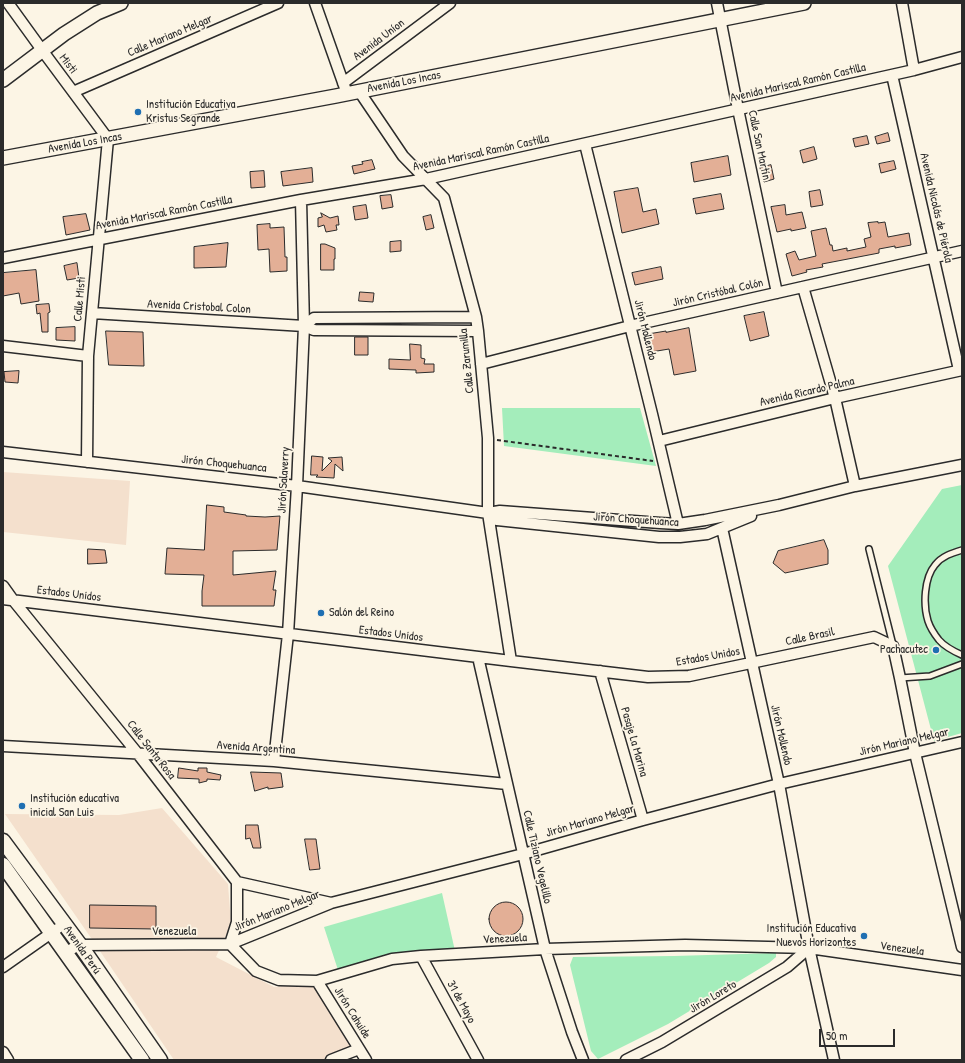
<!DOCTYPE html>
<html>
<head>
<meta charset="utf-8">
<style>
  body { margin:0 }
  #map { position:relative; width:965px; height:1063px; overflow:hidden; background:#fcf5e5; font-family:"Patrick Hand",sans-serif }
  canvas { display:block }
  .frame { position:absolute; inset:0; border:4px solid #2b2b2b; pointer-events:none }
  .scale { position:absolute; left:819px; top:1029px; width:76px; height:18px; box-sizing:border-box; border:2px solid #2b2b2b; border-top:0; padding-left:5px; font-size:12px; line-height:14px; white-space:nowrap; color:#2b2b2b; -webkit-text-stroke:3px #fcf5e5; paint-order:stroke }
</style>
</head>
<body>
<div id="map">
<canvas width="965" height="1063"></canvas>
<div class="frame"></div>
<div class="scale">50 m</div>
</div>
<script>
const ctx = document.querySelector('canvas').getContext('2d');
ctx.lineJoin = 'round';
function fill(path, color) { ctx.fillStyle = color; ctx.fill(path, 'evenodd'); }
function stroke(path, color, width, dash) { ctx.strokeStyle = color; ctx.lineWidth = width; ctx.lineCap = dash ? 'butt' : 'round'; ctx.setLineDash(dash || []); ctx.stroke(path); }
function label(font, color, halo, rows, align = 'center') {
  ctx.font = font + ' "Patrick Hand",sans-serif'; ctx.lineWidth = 3.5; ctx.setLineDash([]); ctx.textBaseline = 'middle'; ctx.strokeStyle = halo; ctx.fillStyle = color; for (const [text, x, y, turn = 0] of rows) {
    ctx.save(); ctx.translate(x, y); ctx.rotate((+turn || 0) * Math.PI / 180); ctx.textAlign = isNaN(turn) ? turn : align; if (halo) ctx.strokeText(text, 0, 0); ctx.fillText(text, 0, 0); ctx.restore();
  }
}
const built = new Path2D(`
  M3,472L130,481L126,545L3,532Z
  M162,808L228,884L231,924L216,957L274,987L325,982L366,1050L341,1060H174L89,935L5,814L119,815Z`);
const green = new Path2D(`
  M502,408H640L656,466L504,446Z
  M962,485V733L934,741L888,566L942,489Z
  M442,893L455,951L399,954L338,970L324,927Z
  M776,953V957L769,963L668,1024L598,1059L591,1051L570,965L573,957L674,956Z`);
const building = new Path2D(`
  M888,133L890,141L877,144L875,137Z
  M867,136L869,144L855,147L853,139Z
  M814,147L817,159L803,163L800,151Z
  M728,156L731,175L694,182L691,163Z
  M372,160L375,169L354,174L352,166L363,164L362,162Z
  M894,161L896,169L881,173L879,164Z
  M771,165L774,179L764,182L760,168Z
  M312,168L313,182L283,186L281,172Z
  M264,171L265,187L251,188L250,172Z
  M638,188L643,212L656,209L659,224L622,233L614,192Z
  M820,190L823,205L811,207L809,192Z
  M721,194L724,209L696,214L693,199Z
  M391,195L393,207L382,209L380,196Z
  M366,205L368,218L355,220L353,207Z
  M785,205L786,215L802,212L806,228L791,231V229L777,232L771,207Z
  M321,213L330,218L338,216L339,225H336L337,230L326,232L324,225L318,227V218L322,217Z
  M86,214L90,230L66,235L63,217Z
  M431,215L434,228L426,230L423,217Z
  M878,222V223L885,222L888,237L909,233L911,245L895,248V246L879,249V253L822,264L823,267L806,270L807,272L792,276L786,254L795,251L799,260L816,256L811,231L826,228L830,245H832L833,251L847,248V251L866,247L864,239L871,237L868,223Z
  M270,224V228L284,227L285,257H287V271L270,272L269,249L258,250L257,225Z
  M401,241V251L390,252V242Z
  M228,243L226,267L194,268V247Z
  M321,244H325L335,248V259H334V270H321Z
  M77,263L79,278L67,280L64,266Z
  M661,267L663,279L635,285L632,273Z
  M36,270L39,301L21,304L19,293L3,296V273Z
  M360,292L374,293L373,302L359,301Z
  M49,304L50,312L48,313V332H42L40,313L37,314L36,305Z
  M764,312L769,336L750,341L744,316Z
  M75,327V341L56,340V328Z
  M689,328L696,371L674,375L669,349L651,352L648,334L666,331V332Z
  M106,331L143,332L144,366L109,365Z
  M355,337H368V355H355Z
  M410,344L421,345V358L425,359L424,364H434V372L416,373V370L389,369V359L410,360Z
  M19,371L18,383L5,382L4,372Z
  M312,456L323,457L322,471L332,461L328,458L342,457L343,471L335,464L334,478L316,477L318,475H311Z
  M207,505L224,507V512L246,515V516L265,517L280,516L277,550L233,551V575L276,571L273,590H276L274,606H202V591L204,575L165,574L167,548L204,550Z
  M824,540L828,550V564L785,573L773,563L778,551Z
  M88,549L105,550L107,563L88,564Z
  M179,768L198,771V768H207V772L221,775L220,780L207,779V781L199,783V779L178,778Z
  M251,772L281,773L283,787L268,789V787L255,791Z
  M246,825H258L261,848H253L250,838L246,839Z
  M305,839H316L320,869L310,870Z
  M489 919a17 17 0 1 1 34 0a17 17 0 1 1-34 0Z
  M90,905L156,906V929L90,928Z`);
const path = new Path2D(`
  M497,440L653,461`);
const service = new Path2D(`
  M869,549L893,645
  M962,550C952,553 942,556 935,565C924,578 923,605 928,621C930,627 935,635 939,640C945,647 953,651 962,655
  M900,678L930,676L962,664`);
const minor = new Path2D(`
  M8,3L42,50L108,139L88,356L87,462
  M315,3L345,88
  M717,3L738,109L777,293
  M902,3L914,70
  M892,75L959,370
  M343,83L450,3
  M359,91L403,156L444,198L476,317L478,331L488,438V513L511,661
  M73,92L278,3
  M585,144L652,414L678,524
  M3,258L301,200L426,179L914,70L962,57
  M803,287L835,398L855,486
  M92,313L304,326L314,330L478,331
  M304,326L314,318L476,317
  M3,346L88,356
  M481,364L630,326L962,251
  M659,441L835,398L962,370
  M3,452L297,486L488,513L500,511L660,523L678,524L705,520L779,505L855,486L962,465
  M488,513L497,520L659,537H680L707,534L751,516
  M722,528L779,784L809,948L834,1060
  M3,586L13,600L138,754L237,882V922L230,944
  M3,599L511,661L648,677L689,676L874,637L893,646L900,678L915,753L962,947
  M478,657L545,949L572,1032L583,1060
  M600,671L643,820
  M3,746L274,761L507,784
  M274,761L288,634L297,486L304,326L301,200
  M237,882L331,903
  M230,944L256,971L279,980L317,981L392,959L421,956L545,949L685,945L809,948L962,970
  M65,952L80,945L230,944L331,903L523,854L643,820L779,784L962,742
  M421,956L478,1060
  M3,967L57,929
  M317,981L366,1060
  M3,1052L8,1060
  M331,1060L359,1049
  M626,1060L662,1042L787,967L809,948`);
const tertiary = new Path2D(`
  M3,80L64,34L97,13L121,3
  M3,158L336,96L804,3`);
const secondary = new Path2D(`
  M3,841L80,945L160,1060
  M3,865L142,1060`);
const markers = [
  [138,112,4,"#1f6fb2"],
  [321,613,4,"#1f6fb2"],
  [936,650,4,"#1f6fb2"],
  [22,806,4,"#1f6fb2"],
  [864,936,4,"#1f6fb2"]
];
const streetNames = [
  ["Calle Mariano Melgar",170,36,-23],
  ["Avenida Uníon",379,40,-37],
  ["Misti",68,64,53],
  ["Avenida Los Incas",404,82,-11],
  ["Avenida Mariscal Ramón Castilla",798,83,-13],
  ["Avenida Los Incas",85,143,-10],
  ["Calle San Martín",759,145,78],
  ["Avenida Mariscal Ramón Castilla",481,153,-12],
  ["Avenida Nicolás de Piérola",936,208,77],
  ["Avenida Mariscal Ramón Castilla",164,213,-11],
  ["Jirón Cristóbal Colón",718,293,-13],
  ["Calle Misti",80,299,-85],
  ["Avenida Cristobal Colon",199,307,3],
  ["Jirón Mollendo",645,330,76],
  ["Calle Zarumilla",467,361,-96],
  ["Avenida Ricardo Palma",807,392,-13],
  ["Jirón Choquehuanca",224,464,6],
  ["Jirón Salaverry",284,480,-87],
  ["Jirón Choquehuanca",636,520,4],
  ["Estados Unidos",69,594,7],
  ["Estados Unidos",391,634,7],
  ["Calle Brasil",810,637,-12],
  ["Estados Unidos",708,657,-10],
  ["Jirón Mollendo",781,735,77],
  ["Pasaje La Marina",634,742,74],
  ["Jirón Mariano Melgar",904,742,-13],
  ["Avenida Argentina",256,748,4],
  ["Calle Santa Rosa",151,750,52],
  ["Jirón Mariano Melgar",590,821,-16],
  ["Calle Tiziano Vegelillo",537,857,77],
  ["Jirón Mariano Melgar",277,911,-22],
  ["Venezuela",174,932],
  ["Venezuela",505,939,-3],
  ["Venezuela",902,949,8],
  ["Avenida Perú",82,950,55],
  ["Jirón Loreto",713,997,-31],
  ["31 de Mayo",461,1002,61],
  ["Jirón Cahuide",352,1013,58]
];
const poiNames = [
  ["Institución Educativa",146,105],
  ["Kristus Segrande",146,119],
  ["Salón del Reino",329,613],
  ["Pachacutec",928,650,"right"],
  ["Institución educativa",30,799],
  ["inicial San Luis",30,813],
  ["Institución Educativa",856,929,"right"],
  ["Nuevos Horizontes",856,943,"right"]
];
fill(built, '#f4e0cd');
fill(green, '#a4edbb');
fill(building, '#e3af96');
stroke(building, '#2b2b2b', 1);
stroke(service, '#2b2b2b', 8);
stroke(minor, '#2b2b2b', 13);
stroke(tertiary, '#2b2b2b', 16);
stroke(secondary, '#2b2b2b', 17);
stroke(path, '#2b2b2b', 2, [4, 3]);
stroke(service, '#fcf5e5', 5);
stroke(minor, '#fcf5e5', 10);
stroke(tertiary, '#fcf5e5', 13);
stroke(secondary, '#fcf5e5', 14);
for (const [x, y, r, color] of markers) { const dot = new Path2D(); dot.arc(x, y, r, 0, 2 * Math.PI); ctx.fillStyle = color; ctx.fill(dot); stroke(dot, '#fcf5e5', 1.5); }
label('12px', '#2b2b2b', '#fcf5e5', streetNames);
label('12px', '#2b2b2b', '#fcf5e5', poiNames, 'left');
</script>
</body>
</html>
